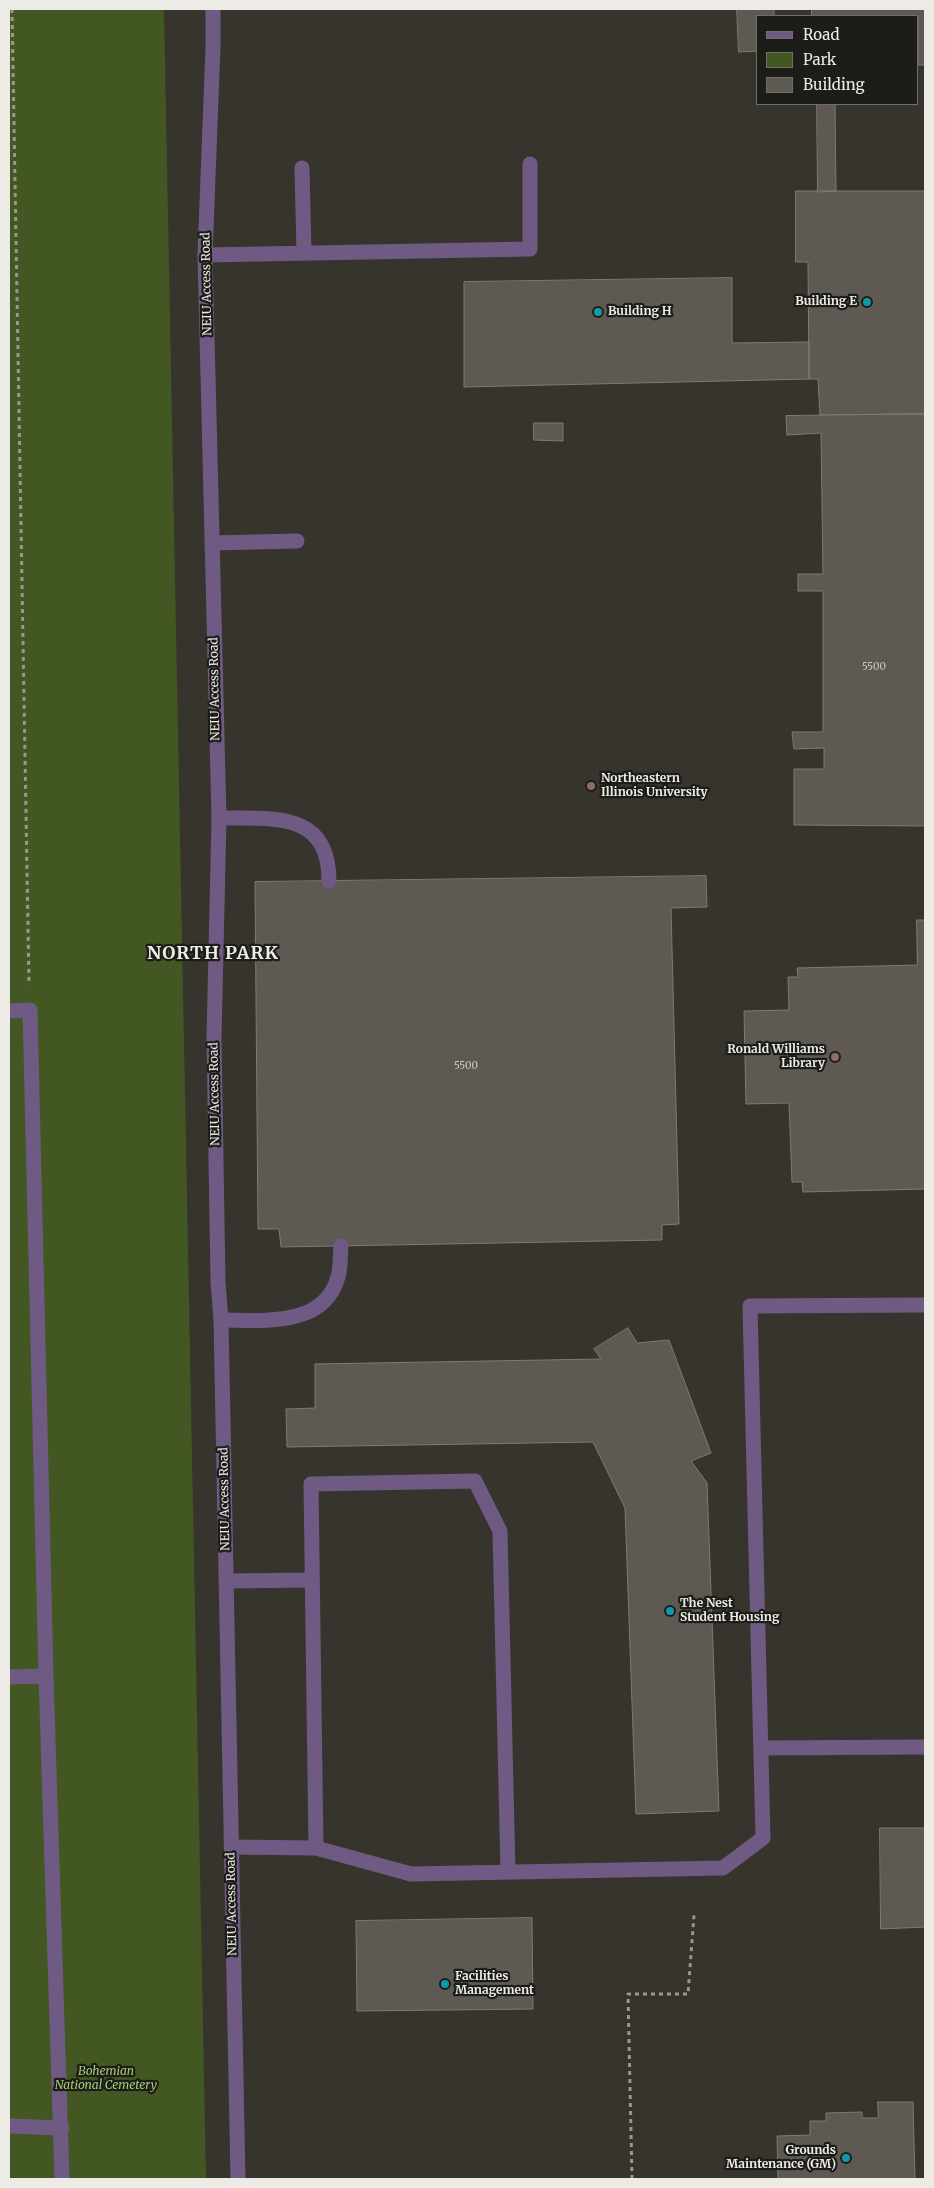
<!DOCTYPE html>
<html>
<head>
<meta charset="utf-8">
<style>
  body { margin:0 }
  #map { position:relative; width:934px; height:2188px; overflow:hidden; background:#36342d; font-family:Merriweather,serif }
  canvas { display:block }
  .frame { position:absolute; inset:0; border:10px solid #ecebe6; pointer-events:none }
  .legend { position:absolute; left:756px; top:15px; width:162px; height:90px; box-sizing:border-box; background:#1c1c18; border:1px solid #6f6f6a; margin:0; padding:6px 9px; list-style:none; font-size:15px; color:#ecebe6 }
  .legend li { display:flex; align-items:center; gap:10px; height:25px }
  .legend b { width:25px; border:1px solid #6f6f6a }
</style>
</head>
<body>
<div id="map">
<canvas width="934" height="2188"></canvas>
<div class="frame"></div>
<ul class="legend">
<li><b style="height:6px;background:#6f5a84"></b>Road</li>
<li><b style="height:14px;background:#425721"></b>Park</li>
<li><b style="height:14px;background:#5f5953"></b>Building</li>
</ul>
</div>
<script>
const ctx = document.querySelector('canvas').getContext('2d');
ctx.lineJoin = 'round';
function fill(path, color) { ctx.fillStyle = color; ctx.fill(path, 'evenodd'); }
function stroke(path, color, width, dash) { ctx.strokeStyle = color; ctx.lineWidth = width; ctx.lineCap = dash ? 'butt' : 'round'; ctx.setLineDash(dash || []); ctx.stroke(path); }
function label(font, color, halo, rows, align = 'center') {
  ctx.font = font + ' Merriweather,serif'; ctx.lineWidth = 4.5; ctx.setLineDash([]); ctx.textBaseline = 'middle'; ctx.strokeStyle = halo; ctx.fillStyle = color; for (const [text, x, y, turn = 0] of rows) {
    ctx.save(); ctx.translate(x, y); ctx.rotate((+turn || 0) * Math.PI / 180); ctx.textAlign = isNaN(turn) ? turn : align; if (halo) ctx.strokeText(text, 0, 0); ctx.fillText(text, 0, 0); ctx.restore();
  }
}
const green = new Path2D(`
  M9,9H164L206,2179H9Z`);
const building = new Path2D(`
  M737,9H774V16H758V51L739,52Z
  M812,9H925V65H918V16H812Z
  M817,104H835L836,191L818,192Z
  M796,191H925V414L820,415L818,379H809L808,262H796Z
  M732,278V343L809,342V379L464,387V282Z
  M925,414V826L794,825V769H824V748L794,749L792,732H823V591H798V574H823L821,433L787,435L786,416Z
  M534,423H563V441L534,440Z
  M706,876L707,907L671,908L679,1224L662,1225V1240L281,1247L279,1229H258L255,882Z
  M917,920H925V1189L803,1192L802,1182H792L789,1103L746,1104L744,1011L789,1010L788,977H798L797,968L917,965Z
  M628,1328L637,1343L669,1340L711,1453L691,1461L707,1483L719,1811L636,1814L625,1508L593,1442L287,1447L286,1409L315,1408V1364L601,1359L594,1349Z
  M880,1828H925V1927L881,1929Z
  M532,1918L533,2009L357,2011L356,1921Z
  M878,2102H913L915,2179H778L777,2136L810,2135V2121H826V2113L862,2112V2118H878Z`);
const path = new Path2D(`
  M12,9L29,985
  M632,2179L628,1994H688L694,1915`);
const lane = new Path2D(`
  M302,168L304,253
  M205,255L530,249V164
  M212,543L297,541
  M219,818C272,819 329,810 329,881
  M9,1011L30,1010L46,1676L62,2179
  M221,1320C262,1320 324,1328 338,1277C341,1267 340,1255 341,1246
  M227,1581L311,1580
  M9,1677L46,1676
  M761,1748L925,1747
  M231,1847L316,1848L411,1874L723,1868L763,1838L750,1306L925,1305
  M316,1848L311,1484L475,1481L500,1531L508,1872
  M9,2126L62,2128`);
const street = new Path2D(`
  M213,9V47L205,255L219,818L214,1038L218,1282L221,1320L238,2179`);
const markers = [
  [867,302,5,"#0f9aa8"],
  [598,312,5,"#0f9aa8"],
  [591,786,5,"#8d6e63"],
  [835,1057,5,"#8d6e63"],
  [670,1611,5,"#0f9aa8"],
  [445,1984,5,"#0f9aa8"],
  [846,2158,5,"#0f9aa8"]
];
const numberNames = [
  ["5500",874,667],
  ["5500",466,1066]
];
const streetNames = [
  ["NEIU Access Road",207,284,-91],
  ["NEIU Access Road",215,689,-91],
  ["NEIU Access Road",215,1094,-91],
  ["NEIU Access Road",225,1499,-91],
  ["NEIU Access Road",232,1904,-91]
];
const poiNames = [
  ["Building E",857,302,"right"],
  ["Building H",608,312],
  ["Northeastern",601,779],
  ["Illinois University",601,793],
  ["Ronald Williams",825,1050,"right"],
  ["Library",825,1064,"right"],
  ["The Nest",680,1604],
  ["Student Housing",680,1618],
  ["Facilities",455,1977],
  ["Management",455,1991],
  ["Grounds",836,2151,"right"],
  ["Maintenance (GM)",836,2165,"right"]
];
const parkNames = [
  ["Bohemian",106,2072],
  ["National Cemetery",106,2086]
];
const districtNames = [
  ["NORTH PARK",213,954]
];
fill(green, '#425721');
fill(building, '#5f5953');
stroke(building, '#807a73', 1);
stroke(path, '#989791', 3, [4, 4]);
stroke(lane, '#6f5a84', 15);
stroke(street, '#6f5a84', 15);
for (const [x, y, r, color] of markers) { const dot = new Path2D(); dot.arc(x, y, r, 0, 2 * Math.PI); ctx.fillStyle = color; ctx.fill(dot); stroke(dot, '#1c1c18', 2); }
label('10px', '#c9c6c1', null, numberNames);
label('12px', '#ecebe6', '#1c1c18', streetNames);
label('bold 12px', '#ecebe6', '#1c1c18', poiNames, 'left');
label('italic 12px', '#a7cd74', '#1c1c18', parkNames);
ctx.letterSpacing = '1px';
label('bold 18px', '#ecebe6', '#1c1c18', districtNames);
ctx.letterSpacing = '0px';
</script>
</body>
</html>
